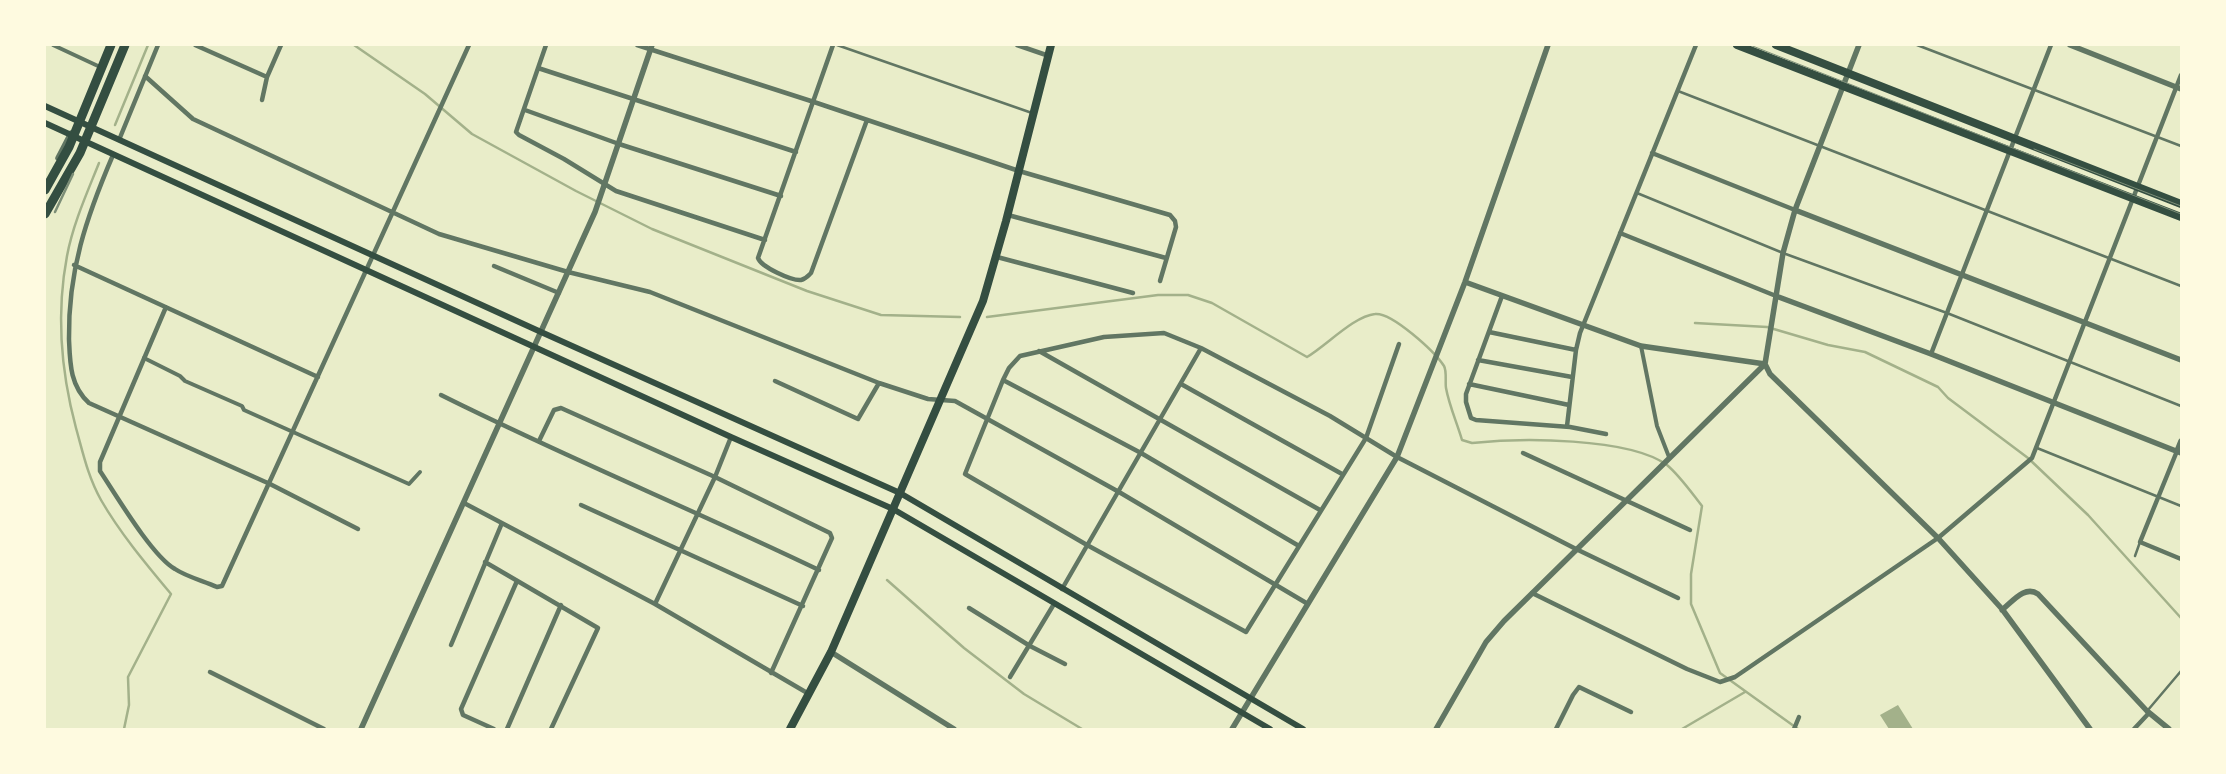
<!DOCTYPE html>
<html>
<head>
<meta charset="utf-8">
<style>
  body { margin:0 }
  #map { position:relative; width:2226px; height:774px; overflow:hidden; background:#e9edc9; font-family:Inter,sans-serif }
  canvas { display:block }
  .frame { position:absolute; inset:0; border:46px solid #fefae0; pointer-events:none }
</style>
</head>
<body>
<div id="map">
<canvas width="2226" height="774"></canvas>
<div class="frame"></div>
</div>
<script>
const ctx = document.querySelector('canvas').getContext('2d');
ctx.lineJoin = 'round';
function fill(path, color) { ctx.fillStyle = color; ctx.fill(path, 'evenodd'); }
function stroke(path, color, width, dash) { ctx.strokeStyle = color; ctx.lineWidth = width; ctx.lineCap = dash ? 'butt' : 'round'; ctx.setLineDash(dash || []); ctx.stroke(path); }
const water = new Path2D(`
  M1898,705L1913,729H1889L1880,715Z`);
const stream = new Path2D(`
  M354,45L425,94L472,134L576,191L652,229L807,291L881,315L960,317
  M115,125L148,45
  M99,163C87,193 73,224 67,256C56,314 61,372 76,428C83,453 88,477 101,500C120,533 146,564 171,594L128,677L129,705L124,729
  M987,317L1158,295H1188L1212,303L1307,357C1326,346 1354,316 1375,314C1392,312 1435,352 1444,366C1447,371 1445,382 1446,388C1449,405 1457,423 1462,440L1472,443C1520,438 1628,437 1667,465C1680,476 1691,492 1702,506L1691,574V604L1720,673L1798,729
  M1695,323L1767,327L1828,345L1865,352L1938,387L1948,398L2028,458L2088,515L2181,618
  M887,580L964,648L1024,694L1082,729
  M1682,729L1745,692`);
const service = new Path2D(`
  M837,45L1032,113
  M1917,45L2181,146
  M1678,91L2181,286
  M1637,193L1783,253L1947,313L2181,406
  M2037,448L2181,506
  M2135,556L2140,542
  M2148,710L2181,671`);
const pedestrian = new Path2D(`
  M53,45L98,66
  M1641,346L1657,426L1669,457
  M144,358L180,376L185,381L242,406L244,410L409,484L420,472`);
const minor = new Path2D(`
  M195,45L267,77
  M546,45L516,132L519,135L564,159L616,191L765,240
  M637,45L814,102L1019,171L1170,215L1175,221L1176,227L1160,281
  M833,45L758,258C761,267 792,281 801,280C806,279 808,276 811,273L867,120
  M1017,45L1049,56
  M538,68L796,152
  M145,76L193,119L439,234L568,272L650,292L879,383L928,399L955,401L1119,492L1308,604
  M262,100L267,77L281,45
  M525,110L619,144L781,196
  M119,140L158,45
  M1652,153L1795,210
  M113,155C86,218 68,271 69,339C70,363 70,386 89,403L270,484L358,529
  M1008,215L1166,258
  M1620,233L1776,296
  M997,257L1133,293
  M74,265L318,377
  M494,266L559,293
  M1502,296L1466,394V402L1471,418L1476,420L1570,427L1606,434
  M166,307L100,462V471C116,495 152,556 175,569C187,577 204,581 217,587L222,586L469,45
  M1489,332L1576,350
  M1399,344L1366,438L1246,632L1087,545L965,474L1003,380L1009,368L1020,356L1104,337L1164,333L1201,348L1330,416L1397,457L1576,549L1678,598
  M1039,351L1320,510
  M1931,354L2051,45
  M1478,360L1572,377
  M1003,380L1141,453L1299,546
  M775,381L858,419L879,383
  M1181,384L1342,474
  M1469,384L1569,405
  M441,395C565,457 694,510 819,570
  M1567,426L1576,350L1580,333L1696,45
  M539,441L554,410L561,408L715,477L830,533L832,538L771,673
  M2177,451L2140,542L2181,559
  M1523,453L1690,530
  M464,503L655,604L809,694
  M581,505L803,606
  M485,562L598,628L551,729
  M1062,589L1201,348
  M1532,593L1687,669L1720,682L1735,677L1938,538L2032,458L2181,75
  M655,604L715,477L731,437
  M969,608L1030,646L1065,664
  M451,645L502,523
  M210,672L324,729
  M1010,677L1054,604
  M494,729L463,715L461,709L517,581
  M507,729L561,605
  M1556,729L1573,695L1579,687L1631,712
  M1794,729L1799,717
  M2134,729L2149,713`);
const tertiary = new Path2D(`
  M2070,45L2181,89
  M58,158L71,133
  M1795,210L2181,360
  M1465,282L1641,346L1765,364
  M1776,296L1931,354L2181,453
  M1765,364L1770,374L1938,538L2002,609L2090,729
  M2177,451L2181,441
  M2002,610C2013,601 2025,585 2038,594L2147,711L2169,729
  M831,652L954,729
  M361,729L595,212L652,45
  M1232,729L1397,457L1465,282L1548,45
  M1436,729L1486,642L1504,621L1765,364L1783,253L1795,210L1859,45`);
const secondary = new Path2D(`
  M45,106L541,332L900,493L1303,729
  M45,123L731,437L893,509L1270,729`);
const primary = new Path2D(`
  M1737,45L2181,217
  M1776,45L2181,204
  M790,729L831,652L983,301L1006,221L1051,45`);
const motorway = new Path2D(`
  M45,190L69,147L111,45
  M45,214L80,153L125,45`);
const tram = new Path2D(`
  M1750,45L2181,214
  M2034,149L2181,206`);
const rail = new Path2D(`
  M55,212L73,174`);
fill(water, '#a3b18a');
stroke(stream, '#a3b18a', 2.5);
stroke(service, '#617663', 2.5);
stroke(pedestrian, '#617663', 4);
stroke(minor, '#617663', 4.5);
stroke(tertiary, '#617663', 5.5);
stroke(secondary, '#344e41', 6);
stroke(primary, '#344e41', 8);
stroke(motorway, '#344e41', 9);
stroke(tram, '#7c8e77', 1);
stroke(rail, '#7c8e77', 2.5);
</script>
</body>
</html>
